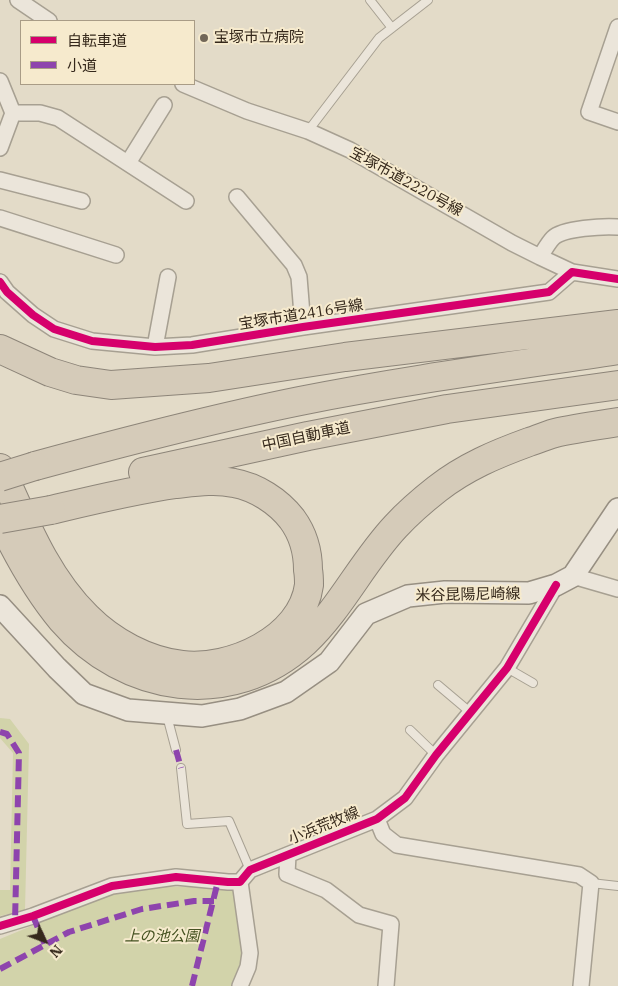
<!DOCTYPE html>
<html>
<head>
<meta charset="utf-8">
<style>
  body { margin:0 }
  #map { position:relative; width:618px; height:986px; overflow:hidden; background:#e3dbc8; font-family:"IBM Plex Serif","Noto Sans JP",serif }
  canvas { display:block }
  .legend { position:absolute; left:20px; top:20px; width:175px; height:65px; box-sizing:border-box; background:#f6eacd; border:1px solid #a99c86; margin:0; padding:6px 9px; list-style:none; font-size:15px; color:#35281b }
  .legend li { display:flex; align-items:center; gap:10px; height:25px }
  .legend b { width:25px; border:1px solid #a99c86 }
  .north { position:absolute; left:20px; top:916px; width:50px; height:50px; -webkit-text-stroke:4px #f6eacd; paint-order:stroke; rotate:133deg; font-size:14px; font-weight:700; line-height:20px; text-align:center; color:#35281b }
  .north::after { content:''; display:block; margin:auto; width:18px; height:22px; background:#35281b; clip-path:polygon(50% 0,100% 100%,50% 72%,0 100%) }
</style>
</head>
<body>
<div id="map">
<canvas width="618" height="986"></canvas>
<ul class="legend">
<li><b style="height:6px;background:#d6006c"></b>自転車道</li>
<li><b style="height:6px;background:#8e44ad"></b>小道</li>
</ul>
<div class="north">N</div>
</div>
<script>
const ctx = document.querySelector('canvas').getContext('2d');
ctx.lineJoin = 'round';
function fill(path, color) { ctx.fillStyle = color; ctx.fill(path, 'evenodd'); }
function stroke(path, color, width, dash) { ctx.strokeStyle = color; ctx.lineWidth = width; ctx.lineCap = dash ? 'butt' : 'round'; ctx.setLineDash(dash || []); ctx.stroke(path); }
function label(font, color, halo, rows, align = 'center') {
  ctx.font = font + ' "IBM Plex Serif","Noto Sans JP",serif'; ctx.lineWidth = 4; ctx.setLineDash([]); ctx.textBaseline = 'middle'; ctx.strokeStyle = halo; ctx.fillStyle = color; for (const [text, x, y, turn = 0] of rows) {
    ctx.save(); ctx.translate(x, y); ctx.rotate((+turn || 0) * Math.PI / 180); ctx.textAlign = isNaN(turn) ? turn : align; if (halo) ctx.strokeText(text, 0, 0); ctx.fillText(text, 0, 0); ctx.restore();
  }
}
const green = new Path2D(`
  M0,718L10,719L29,744L25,910L0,916V890H10L13,753L0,738Z
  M144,886L234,888L243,956L231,986H0V939L104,896Z`);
const lane = new Path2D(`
  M370,0L392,28
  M308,131L379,38L428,0
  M507,668L533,683
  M438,685L470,712
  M167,716L176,750
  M410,730L436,755
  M181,768L187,824L229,821L250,870
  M591,883L618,886`);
const street = new Path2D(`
  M18,0L49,21
  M618,27L589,112L618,122
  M0,81L13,113
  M183,84L247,111L308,131L350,150L512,243L540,257C544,251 548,243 553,238C563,228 604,226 618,227
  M13,113H40L58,118L186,201
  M0,148L13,113
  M128,163L164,105
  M0,180L82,201
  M237,197L294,265L299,277L303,327
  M0,218L116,255
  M540,257L572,272
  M0,282L7,292L33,315L54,329L92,341L155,347L192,345L303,327L549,292L572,272L618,279
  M155,347L168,277
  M573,576L618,589
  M377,819L383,834L397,845L579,875L591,883L581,986
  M288,855L287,874L326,890L359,915L391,924L386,986
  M240,882L250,953L248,967L240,986
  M0,926L33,916L112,886L176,877L228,882H240L250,870L377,819L405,798L436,755L507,668L556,585`);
const secondary = new Path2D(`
  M0,606L57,668L84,694L128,710L202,716L240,709L286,692L329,662L366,614L408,596L445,592L529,593L556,585L573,576L618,509`);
const highway = new Path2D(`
  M0,349L50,372L76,380L111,385L209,378L345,357L618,324
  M35,466C123,442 211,419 300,401C405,380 512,366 618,350
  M0,468C24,520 45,576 87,617C112,642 147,661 182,665C230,671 302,639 309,585C309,580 309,575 308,570C308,552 303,534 292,519C278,501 256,487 234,483C215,479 195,482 176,484C134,490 93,500 51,510
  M143,472L308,436L447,409L618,385
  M0,518C17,554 36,589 62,620C125,693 231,710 305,642C341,608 362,562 396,526C408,513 423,500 437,489C465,467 496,454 529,442C539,439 549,434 559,432C578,428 598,425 618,422`);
const highwayBridge = new Path2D(`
  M0,477L35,466
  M0,519L51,510`);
const quiet = new Path2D(`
  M0,732L7,734L19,753L15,922
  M176,750L181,768
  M33,916L45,945
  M0,969L69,932L142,909L194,901H214
  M192,986L218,881`);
const cycleway = new Path2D(`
  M0,282L7,292L33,315L54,329L92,341L155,347L192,345L303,327L549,292L572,272L618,279
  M0,926L33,916L112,886L176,877L228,882H240L250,870L377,819L405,798L436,755L507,668L556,585`);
const markers = [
  [204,38,5,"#726758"]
];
const poiNames = [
  ["宝塚市立病院",214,38]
];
const streetNames = [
  ["宝塚市道2220号線",406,182,29],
  ["宝塚市道2416号線",301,315,-9],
  ["中国自動車道",306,437,-12],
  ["米谷昆陽尼崎線",468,595,-1],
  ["小浜荒牧線",324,826,-22]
];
const parkNames = [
  ["上の池公園",162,937]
];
fill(green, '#d2d3aa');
stroke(lane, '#a7a092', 10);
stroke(street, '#a7a092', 18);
stroke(secondary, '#978f82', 24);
stroke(highway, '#8d8579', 30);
stroke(lane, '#ebe5da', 8);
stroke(street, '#ebe5da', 15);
stroke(secondary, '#ebe5da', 21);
stroke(highway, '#d5cbb9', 28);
stroke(highwayBridge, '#8d8579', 30, []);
stroke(highwayBridge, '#d5cbb9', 28);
stroke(quiet, '#8e44ad', 6, [12, 6]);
stroke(cycleway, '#d6006c', 8);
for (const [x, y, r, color] of markers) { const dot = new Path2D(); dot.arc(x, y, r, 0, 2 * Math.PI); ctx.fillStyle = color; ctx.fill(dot); stroke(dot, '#f6eacd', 2); }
label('15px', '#35281b', '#f6eacd', poiNames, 'left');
label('15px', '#35281b', '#f6eacd', streetNames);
label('italic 15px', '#455221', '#f6eacd', parkNames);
</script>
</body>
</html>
